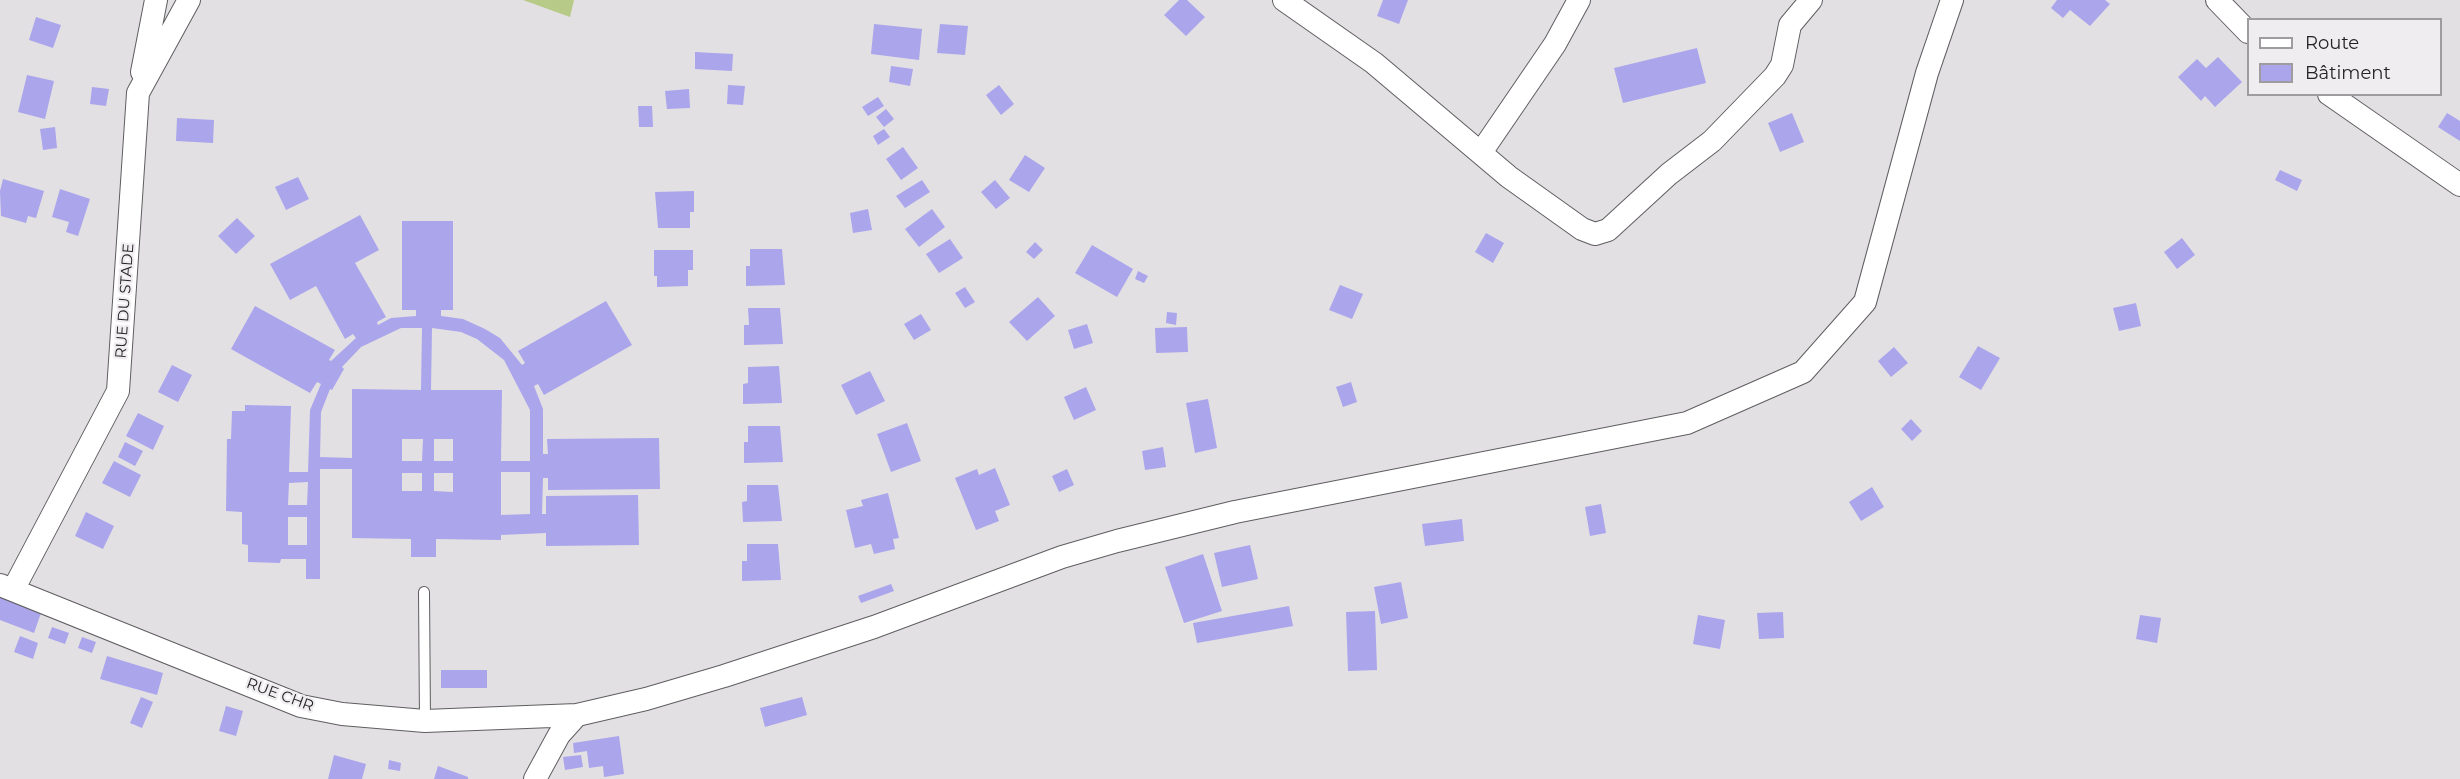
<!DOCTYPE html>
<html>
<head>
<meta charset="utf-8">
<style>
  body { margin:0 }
  #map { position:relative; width:2460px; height:779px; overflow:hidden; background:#e2e0e3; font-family:Montserrat,sans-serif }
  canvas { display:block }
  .legend { position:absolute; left:2247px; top:18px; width:195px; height:78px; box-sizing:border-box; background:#f0edf1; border:2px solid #9e9c9f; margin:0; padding:8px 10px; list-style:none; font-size:18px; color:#242324 }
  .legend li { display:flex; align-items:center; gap:12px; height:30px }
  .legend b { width:30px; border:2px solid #9e9c9f }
</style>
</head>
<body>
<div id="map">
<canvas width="2460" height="779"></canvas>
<ul class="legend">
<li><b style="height:8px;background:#fff"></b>Route</li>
<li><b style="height:16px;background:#aba5ec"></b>Bâtiment</li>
</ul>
</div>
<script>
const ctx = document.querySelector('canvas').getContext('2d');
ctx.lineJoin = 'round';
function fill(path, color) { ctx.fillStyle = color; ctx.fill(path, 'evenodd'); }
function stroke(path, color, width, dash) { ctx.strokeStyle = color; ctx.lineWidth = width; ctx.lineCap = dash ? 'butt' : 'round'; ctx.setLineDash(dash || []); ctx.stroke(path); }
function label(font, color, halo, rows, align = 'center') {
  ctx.font = font + ' Montserrat,sans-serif'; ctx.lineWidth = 4.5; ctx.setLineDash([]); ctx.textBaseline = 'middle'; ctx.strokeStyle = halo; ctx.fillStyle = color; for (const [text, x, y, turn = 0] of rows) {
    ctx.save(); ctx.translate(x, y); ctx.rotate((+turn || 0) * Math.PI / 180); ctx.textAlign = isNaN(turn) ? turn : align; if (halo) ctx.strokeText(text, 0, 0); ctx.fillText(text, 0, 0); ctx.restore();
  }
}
const green = new Path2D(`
  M523,0H574L570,17Z`);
const building = new Path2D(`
  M1179,0H1187L1205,17L1186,36L1164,15Z
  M1383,0H1408L1399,24L1377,16Z
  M2057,0H2105L2110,4L2090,26L2070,10L2063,18L2051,8Z
  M36,17L61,25L53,48L29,40Z
  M874,24L922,29L919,60L871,54Z
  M940,24L968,26L965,55L937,53Z
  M1697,48L1706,83L1623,103L1614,68Z
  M695,52L733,54L732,71L695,69Z
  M2218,57L2242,82L2215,107L2205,96L2201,101L2178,77L2197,59L2206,68Z
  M891,66L913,69L910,86L889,82Z
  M27,75L54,81L45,119L18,112Z
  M728,85L745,86L743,105L727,104Z
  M999,85L1014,104L1001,115L986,95Z
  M92,87L109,89L106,106L90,104Z
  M689,89L690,108L667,109L665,91Z
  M878,97L884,106L868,116L862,107Z
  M638,106H652L653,127H639Z
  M886,109L894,119L884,127L876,117Z
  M1792,113L1804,142L1780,152L1768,123Z
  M2447,113L2460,121V141L2438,127Z
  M177,118L214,120L213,143L176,141Z
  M55,127L57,148L43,150L40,129Z
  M884,129L890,137L878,145L873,136Z
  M903,147L918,168L901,180L886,159Z
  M1025,155L1045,168L1029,192L1009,180Z
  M2280,170L2302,180L2297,191L2275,180Z
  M298,177L309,199L286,210L275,187Z
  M3,179L44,191L36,218L28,216L26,223L1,216L0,191Z
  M922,180L930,192L905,208L896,196Z
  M995,180L1010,198L996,209L981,192Z
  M60,189L90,199L78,236L66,232L69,222L52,217Z
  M694,191V212H690V228H658L655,192Z
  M868,209L872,230L853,233L850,213Z
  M932,209L945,227L919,247L905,229Z
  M360,215L379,250L355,263L386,317L377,322L378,325L391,318L416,316V310H402V221H453V310H441V316L463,319L485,329L500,338L522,365L525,363L518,351L606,301L632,345L544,395L538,384L534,386L543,409V454H548L547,439L659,438L660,489L548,490V478H543L542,514H546V496L638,495L639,545L546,546V533L501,535V540L436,539V557H411V539L352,538V469H320V579H306V559H281L280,563L248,562V545L242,544V512L226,511L227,439H231L232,411H245V405L291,406L289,472H308L310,410L321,384L317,382L310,393L231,349L255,306L335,350L329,360L331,361L356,338L353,334L345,339L316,286L290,300L270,264ZM401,328H422L421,390L352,389V458L320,457L321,412L330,389L332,390L344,369L342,367L361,347ZM432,328L461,332L477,339L504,360L530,410V461H501L502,390H431ZM402,439H423L422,461H402ZM434,439H453V461H434ZM501,472H530V514L501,515ZM402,473H422V491H402ZM434,473H453V492L434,491ZM308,482L307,505H288L289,483ZM288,517H307V545H288Z
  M237,218L255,236L236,254L218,236Z
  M1486,233L1504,243L1493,263L1475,252Z
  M2182,238L2195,255L2177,269L2164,252Z
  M950,239L963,258L939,273L926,254Z
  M1035,242L1043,250L1034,259L1026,252Z
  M1092,245L1133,269L1117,297L1075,273Z
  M750,249H782L785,285L746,286V266H750Z
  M654,250H693V270H688V286L657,287V276H654Z
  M1138,271L1148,276L1144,283L1135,279Z
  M1340,285L1363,294L1352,319L1329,310Z
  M965,287L975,302L965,308L955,293Z
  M1038,297L1055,316L1027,341L1009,322Z
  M2136,303L2141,326L2119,331L2113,308Z
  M748,308H780L783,344L744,345V325H749Z
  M1167,312L1177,313L1176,325L1166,323Z
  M921,314L931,330L914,340L904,324Z
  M1087,324L1093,343L1074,349L1068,330Z
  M1187,327L1188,352L1156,353L1155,328Z
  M1978,346L2000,358L1981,390L1959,377Z
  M1894,347L1908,363L1891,377L1878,361Z
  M172,365L192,375L178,402L158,392Z
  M779,366L782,403L743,404V384L748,383V367Z
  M870,371L885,401L856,415L841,385Z
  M1351,382L1357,402L1343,407L1336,387Z
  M1086,387L1096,410L1074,420L1064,397Z
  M1208,399L1217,448L1195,453L1186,403Z
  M138,413L164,426L153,450L126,436Z
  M1911,419L1922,431L1912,441L1901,429Z
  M907,423L921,461L891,472L877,434Z
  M748,426H780L783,462L744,463V442H748Z
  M125,442L143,451L135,466L118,457Z
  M1163,447L1166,467L1145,470L1142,451Z
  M114,461L141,475L130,497L102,483Z
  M995,468L1010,505L995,511L999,521L976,530L955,478L977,469L979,475Z
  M1067,469L1074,485L1059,492L1052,476Z
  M747,485H778L782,521L743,522L742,502L747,501Z
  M1872,487L1884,507L1861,521L1849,502Z
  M888,493L899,538L893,539L895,549L874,554L871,544L855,548L846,510L863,506L861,500Z
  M1601,504L1606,533L1590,536L1585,507Z
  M86,512L114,526L103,549L75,536Z
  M1462,519L1464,541L1425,546L1422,524Z
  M747,544H778L781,580L742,581V561H747Z
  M1250,545L1258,579L1222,587L1214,553Z
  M1203,554L1222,611L1184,623L1165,567Z
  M1401,582L1408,618L1381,624L1374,587Z
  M891,584L894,591L861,603L858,596Z
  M0,597L41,613L34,633L0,620Z
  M1289,606L1293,626L1197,643L1193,623Z
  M1375,611L1377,670L1348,671L1346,612Z
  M1783,612L1784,638L1759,639L1757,613Z
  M1698,615L1725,620L1720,649L1693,644Z
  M2140,615L2161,618L2157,643L2136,639Z
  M52,627L69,633L65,644L48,638Z
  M20,636L38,643L33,659L14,652Z
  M82,637L96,642L92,653L78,648Z
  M107,656L163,673L157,695L100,679Z
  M441,670H487V688H441Z
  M141,697L153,702L142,728L130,723Z
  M802,697L807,715L765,727L760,708Z
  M226,706L243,711L236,736L219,731Z
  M619,736L624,774L604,777L603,766L589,768L587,751L574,753L573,743Z
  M334,755L366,764L362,779H328Z
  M581,755L583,767L565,770L563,757Z
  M389,760L401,763L400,771L388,769Z
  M438,766L468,777V779H434Z`);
const service = new Path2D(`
  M424,592L425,721`);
const minor = new Path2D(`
  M1284,0L1374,63L1509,177L1582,229L1595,234L1608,230L1669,174L1712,141L1775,76L1782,65L1790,25L1811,0
  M2217,0L2248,32
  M142,72L156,0
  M2329,94L2460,185
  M1482,151L1555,44L1579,0
  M0,585L301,706L342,714L425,721L577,715L646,699L724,676L874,627L1062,557L1117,541L1235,512L1687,423L1803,372L1865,302L1927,73L1952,0
  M13,590L118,391L138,93L189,0
  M535,779L559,735L577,715`);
const streetNames = [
  ["RUE DU STADE",125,301,-86],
  ["RUE CHR",280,695,20]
];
fill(green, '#b8ca87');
fill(building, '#aba5ec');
stroke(service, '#5f5d60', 12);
stroke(minor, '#5f5d60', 24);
stroke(service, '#fff', 10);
stroke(minor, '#fff', 22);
label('15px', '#242324', '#f0edf1', streetNames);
</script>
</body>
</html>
